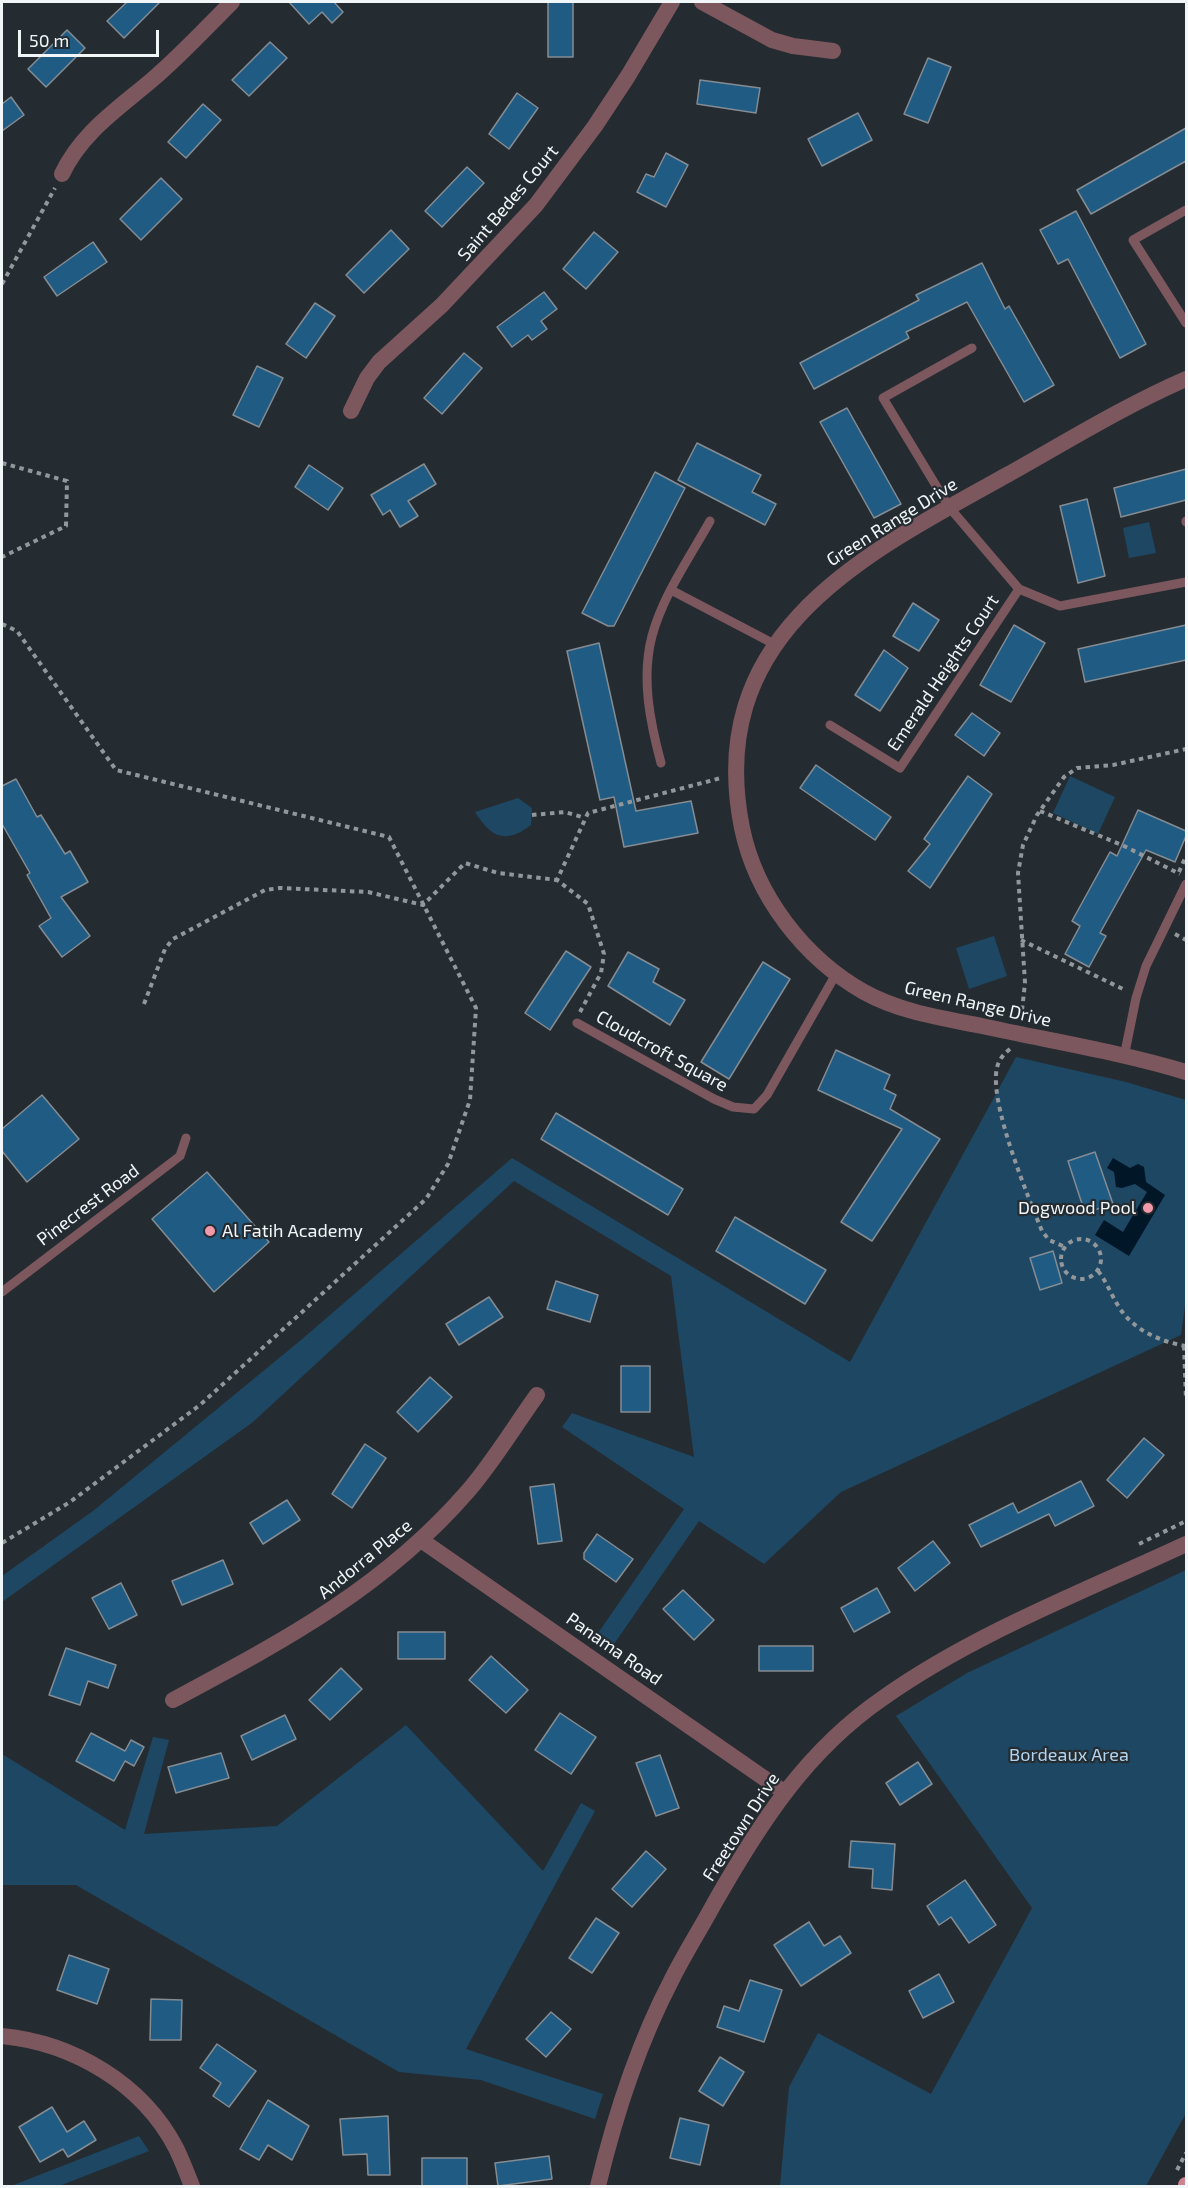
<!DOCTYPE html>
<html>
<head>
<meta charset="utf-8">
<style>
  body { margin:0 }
  #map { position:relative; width:1188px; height:2188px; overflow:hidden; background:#252c31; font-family:"Exo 2",sans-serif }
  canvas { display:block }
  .frame { position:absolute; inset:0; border:3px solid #f1f6f9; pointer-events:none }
  .scale { position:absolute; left:18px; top:30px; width:141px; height:27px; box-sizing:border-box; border:3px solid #f1f6f9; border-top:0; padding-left:8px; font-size:18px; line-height:21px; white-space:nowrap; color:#f1f6f9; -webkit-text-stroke:4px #252c31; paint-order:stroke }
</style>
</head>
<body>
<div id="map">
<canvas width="1188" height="2188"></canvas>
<div class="frame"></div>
<div class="scale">50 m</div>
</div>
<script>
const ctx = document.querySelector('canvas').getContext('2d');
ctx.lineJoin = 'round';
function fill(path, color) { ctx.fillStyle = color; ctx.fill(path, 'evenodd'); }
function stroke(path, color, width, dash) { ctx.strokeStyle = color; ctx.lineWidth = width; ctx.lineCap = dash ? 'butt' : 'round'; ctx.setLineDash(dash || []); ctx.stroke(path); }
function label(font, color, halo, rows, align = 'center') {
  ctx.font = font + ' "Exo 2",sans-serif'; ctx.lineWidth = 4.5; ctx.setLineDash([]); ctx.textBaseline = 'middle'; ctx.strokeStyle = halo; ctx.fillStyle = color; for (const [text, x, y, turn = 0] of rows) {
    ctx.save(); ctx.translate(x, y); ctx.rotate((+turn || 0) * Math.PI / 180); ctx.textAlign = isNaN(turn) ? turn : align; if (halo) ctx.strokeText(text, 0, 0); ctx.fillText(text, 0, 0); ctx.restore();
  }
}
const green = new Path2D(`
  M1149,522L1156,553L1129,558L1123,528Z
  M1070,776L1115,797L1098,834L1053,813Z
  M518,798L532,808L531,825C505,845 491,837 475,812Z
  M994,936L1007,976L969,989L956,948Z
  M1016,1057L1126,1082L1186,1100V1299L1181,1335L841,1492L764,1564L699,1521L612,1647L596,1636L684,1509L562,1427L572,1413L694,1457L671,1276L514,1181L253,1422L2,1602V1576L93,1511L301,1340L512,1158L850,1362Z
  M1186,1570V2113L1146,2186H780L789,2087L818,2033L931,2094L1032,1908L896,1716L967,1673Z
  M406,1725L543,1871L581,1803L595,1811L466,2049L603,2094L595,2119L481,2080L399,2072L76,1885H2V1754L125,1830L153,1737L169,1740L144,1834L277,1826Z
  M139,2136L149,2151L59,2186H11Z`);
const water = new Path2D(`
  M1113,1158L1130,1168L1138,1164L1144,1167L1146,1182L1165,1195L1129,1256L1095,1235L1104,1220L1123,1232L1147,1192L1135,1184L1122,1188L1116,1187L1114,1172L1107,1168Z`);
const building = new Path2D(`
  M127,2H160L124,38L107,21Z
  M289,2H334L343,12L332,23L322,12L309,24Z
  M548,2H573V57H548Z
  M67,30L85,48L46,87L28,69Z
  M270,42L287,58L249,96L232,80Z
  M928,58L951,67L928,123L904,114Z
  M700,80L760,88L756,113L697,104Z
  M517,93L538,108L509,149L489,134Z
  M11,97L24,115L2,131V104Z
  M203,104L221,120L186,158L168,142Z
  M858,113L872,140L822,166L808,139Z
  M1186,128V161L1091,214L1077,190Z
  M666,153L688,165L666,207L637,192L646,174L654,177Z
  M467,167L484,183L442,227L425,211Z
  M161,178L182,199L141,240L120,219Z
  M1076,211L1146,344L1120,358L1068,259L1058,264L1040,230Z
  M391,230L409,249L364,293L346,275Z
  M594,232L618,252L586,289L563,269Z
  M93,242L107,262L57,296L44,277Z
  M982,263L1005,309L1009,306L1054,385L1024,402L967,302L906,332L909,338L814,389L800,363L919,300L916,295Z
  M544,292L557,309L541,321L547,329L532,340L528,335L512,347L497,327Z
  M315,303L335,316L306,358L286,344Z
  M464,353L482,368L442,414L424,398Z
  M257,366L283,378L259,427L233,415Z
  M847,408L901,504L874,518L820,422Z
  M697,443L761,475L752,492L776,504L765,525L678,480Z
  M424,464L436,484L408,501L418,516L400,527L390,510L383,515L371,495Z
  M309,465L343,488L328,510L295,487Z
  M1186,469V500L1121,517L1114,488Z
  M655,472L685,488L614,626H608L582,613Z
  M1087,499L1105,576L1078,583L1060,506Z
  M913,603L939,620L919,651L893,636Z
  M1014,625L1045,643L1011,702L980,685Z
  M1186,625V660L1085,682L1078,649Z
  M599,643L636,811L691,801L698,833L624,847L614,797L600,800L567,651Z
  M884,650L908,668L880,711L855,695Z
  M972,713L1000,733L984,756L955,735Z
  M816,765L891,817L875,840L800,788Z
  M968,776L992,794L930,888L908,871L930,844L924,839Z
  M16,779L37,817L41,815L65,854L70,851L88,882L61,897L90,936L62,957L39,926L51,918L27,875L30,873L2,824V786Z
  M1138,810L1186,831V836L1175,862L1146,850L1100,933L1106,936L1089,967L1065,954L1080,926L1072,921L1110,852L1117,856Z
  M566,951L591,967L550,1030L525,1013Z
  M628,952L659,969L653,982L685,1000L670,1025L608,986Z
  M763,962L790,979L729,1079L701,1062Z
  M836,1050L890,1075L884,1089L896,1095L890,1109L940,1139L872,1241L841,1222L902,1129L818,1090Z
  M42,1095L79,1139L27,1182L2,1151V1129Z
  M556,1113L683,1189L668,1215L541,1139Z
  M1095,1152L1113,1204L1085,1213L1068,1161Z
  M207,1172L269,1242L214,1292L152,1219Z
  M735,1217L826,1270L805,1304L716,1251Z
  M1053,1251L1062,1283L1040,1290L1030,1258Z
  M556,1281L598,1295L590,1322L547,1309Z
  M489,1297L503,1317L459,1345L446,1324Z
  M621,1366H650V1412H621Z
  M430,1377L452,1397L418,1432L397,1412Z
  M1144,1438L1164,1455L1127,1498L1107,1480Z
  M365,1444L386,1458L352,1508L332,1494Z
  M1081,1481L1094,1506L1055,1526L1049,1514L981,1547L969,1525L1013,1503L1018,1513Z
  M554,1484L562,1541L538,1544L530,1487Z
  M287,1500L300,1520L263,1544L250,1523Z
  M597,1534L633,1559L616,1582L584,1559V1553Z
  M933,1541L950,1563L915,1591L898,1568Z
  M223,1560L233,1584L182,1605L172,1581Z
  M121,1583L137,1615L109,1629L92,1598Z
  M877,1588L890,1612L854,1632L841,1608Z
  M683,1590L714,1620L694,1640L663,1609Z
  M398,1632H445V1659H398Z
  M759,1646H813V1671H759Z
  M66,1648L116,1665L108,1688L88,1681L80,1705L49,1695Z
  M491,1656L528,1690L506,1713L469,1680Z
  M341,1668L362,1689L330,1720L309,1700Z
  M560,1713L596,1737L571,1774L535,1750Z
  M285,1715L296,1739L252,1760L241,1736Z
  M91,1733L125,1751L131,1740L144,1747L134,1766L125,1761L114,1781L76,1761Z
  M221,1753L229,1778L176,1793L168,1767Z
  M660,1755L679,1808L656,1816L636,1763Z
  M918,1762L932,1784L900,1805L886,1783Z
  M851,1841L895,1844L892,1890L872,1888L873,1869L849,1867Z
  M646,1851L666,1869L632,1907L612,1889Z
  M965,1880L996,1925L969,1943L951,1917L939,1925L927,1906Z
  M596,1918L619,1933L592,1973L569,1958Z
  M809,1922L824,1946L840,1936L851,1953L801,1986L774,1945Z
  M69,1955L109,1969L97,2004L57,1990Z
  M939,1974L954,2002L923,2018L909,1991Z
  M750,1980L782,1990L764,2042L717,2027L724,2006L739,2011Z
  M151,1999L182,2000L181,2040H150Z
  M551,2012L571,2029L546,2057L526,2039Z
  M217,2044L256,2071L229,2107L213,2096L221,2083L200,2068Z
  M720,2057L744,2072L723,2106L699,2091Z
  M268,2100L309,2126L292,2160L268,2145L259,2160L240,2149Z
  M52,2107L67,2132L84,2121L96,2140L68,2157L63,2149L40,2162L19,2127Z
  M388,2116L390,2175H368L367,2154L343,2155L340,2119Z
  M680,2118L709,2125L700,2165L670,2158Z
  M549,2156L552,2179L498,2186L495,2163Z
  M422,2158H467V2186H422Z`);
const path = new Path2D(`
  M2,284L55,188
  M2,463L67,481L66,526L2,557
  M2,624L17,631L116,770L389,837L476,1008L470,1100L448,1164L426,1199L200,1405L70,1502L2,1543
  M1040,811L1124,846L1180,874
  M532,815L565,812L585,818
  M1179,872L1186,856
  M1175,934L1186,940
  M1021,940L1125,990
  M144,1004L165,949L173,939L265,890L280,888L368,892L423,905L465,863L498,873L557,880
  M580,1012L601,973L604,954L588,904L557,880L588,813L721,778
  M1021,1019L1025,983L1018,873L1023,845L1037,815L1064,777L1077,768L1113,765L1186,749
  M1010,1049C1001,1056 996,1064 996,1076C994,1114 1027,1194 1042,1231L1049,1240L1065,1247
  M1061 1259a20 20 0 1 1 40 0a20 20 0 1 1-40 0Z
  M1098,1271C1107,1282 1111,1295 1119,1307C1133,1330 1161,1342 1186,1346
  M1184,1346L1186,1400
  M1139,1544L1186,1521
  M1177,2170L1186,2153`);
const service = new Path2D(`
  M1186,210L1133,240L1186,323
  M972,348L883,398L949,507L1019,589
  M1186,521V522
  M671,590L776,645
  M830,725L900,768L1019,589L1060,606L1186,582
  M661,763C650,722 641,678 652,636C663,595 690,557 710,521
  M577,1023L714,1099L733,1107L754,1109L767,1095L836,974
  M1124,1057L1136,998L1146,966L1186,884
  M2,1292L180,1156L186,1138`);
const minor = new Path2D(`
  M702,2L772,40L793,46L833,51
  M62,174C82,132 118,109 153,79C181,55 206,28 232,2
  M1186,379C1124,406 1066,442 1007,475C864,554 703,633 742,828C756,896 804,958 864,992C900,1012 942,1018 982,1026C1050,1041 1120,1052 1186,1072
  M351,411L367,378L379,362L442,305L536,205L595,126L628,76L672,2
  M421,1540L784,1792
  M173,1700C283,1641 384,1588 468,1491C493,1462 514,1427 537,1395
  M2,2036C73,2043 142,2083 176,2148C182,2160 187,2174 192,2186
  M598,2186C615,2115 638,2044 672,1979C685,1953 701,1928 715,1902C760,1823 806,1751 883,1698C975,1633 1085,1591 1186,1544`);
const primary = new Path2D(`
  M1186,2186V2185`);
const markers = [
  [1148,1208,6,"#f39aaa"],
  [210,1231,6,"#f39aaa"]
];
const streetNames = [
  ["Saint Bedes Court",508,203,-50],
  ["Green Range Drive",892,522,-32],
  ["Emerald Heights Court",943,673,-56],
  ["Green Range Drive",978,1004,13],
  ["Cloudcroft Square",662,1051,29],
  ["Pinecrest Road",88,1205,-37],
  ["Andorra Place",365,1559,-39],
  ["Panama Road",614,1649,35],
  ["Freetown Drive",741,1827,-57]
];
const poiNames = [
  ["Dogwood Pool",1136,1208],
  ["Al Fatih Academy",222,1231,"left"]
];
const parkNames = [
  ["Bordeaux Area",1069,1755]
];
fill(green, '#1e4763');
fill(water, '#011626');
fill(building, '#205b83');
stroke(building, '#848c93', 1.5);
stroke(path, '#91979b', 4, [4.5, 4.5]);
stroke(service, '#7d575e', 9);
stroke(minor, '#7d575e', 16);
stroke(primary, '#cd828f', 16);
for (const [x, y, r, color] of markers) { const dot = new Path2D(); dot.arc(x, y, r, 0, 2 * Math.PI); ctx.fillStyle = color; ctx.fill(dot); stroke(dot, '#252c31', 2); }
label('18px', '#f1f6f9', '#252c31', streetNames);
label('18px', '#f1f6f9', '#252c31', poiNames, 'right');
label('18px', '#afd4f1', '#252c31', parkNames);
</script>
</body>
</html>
